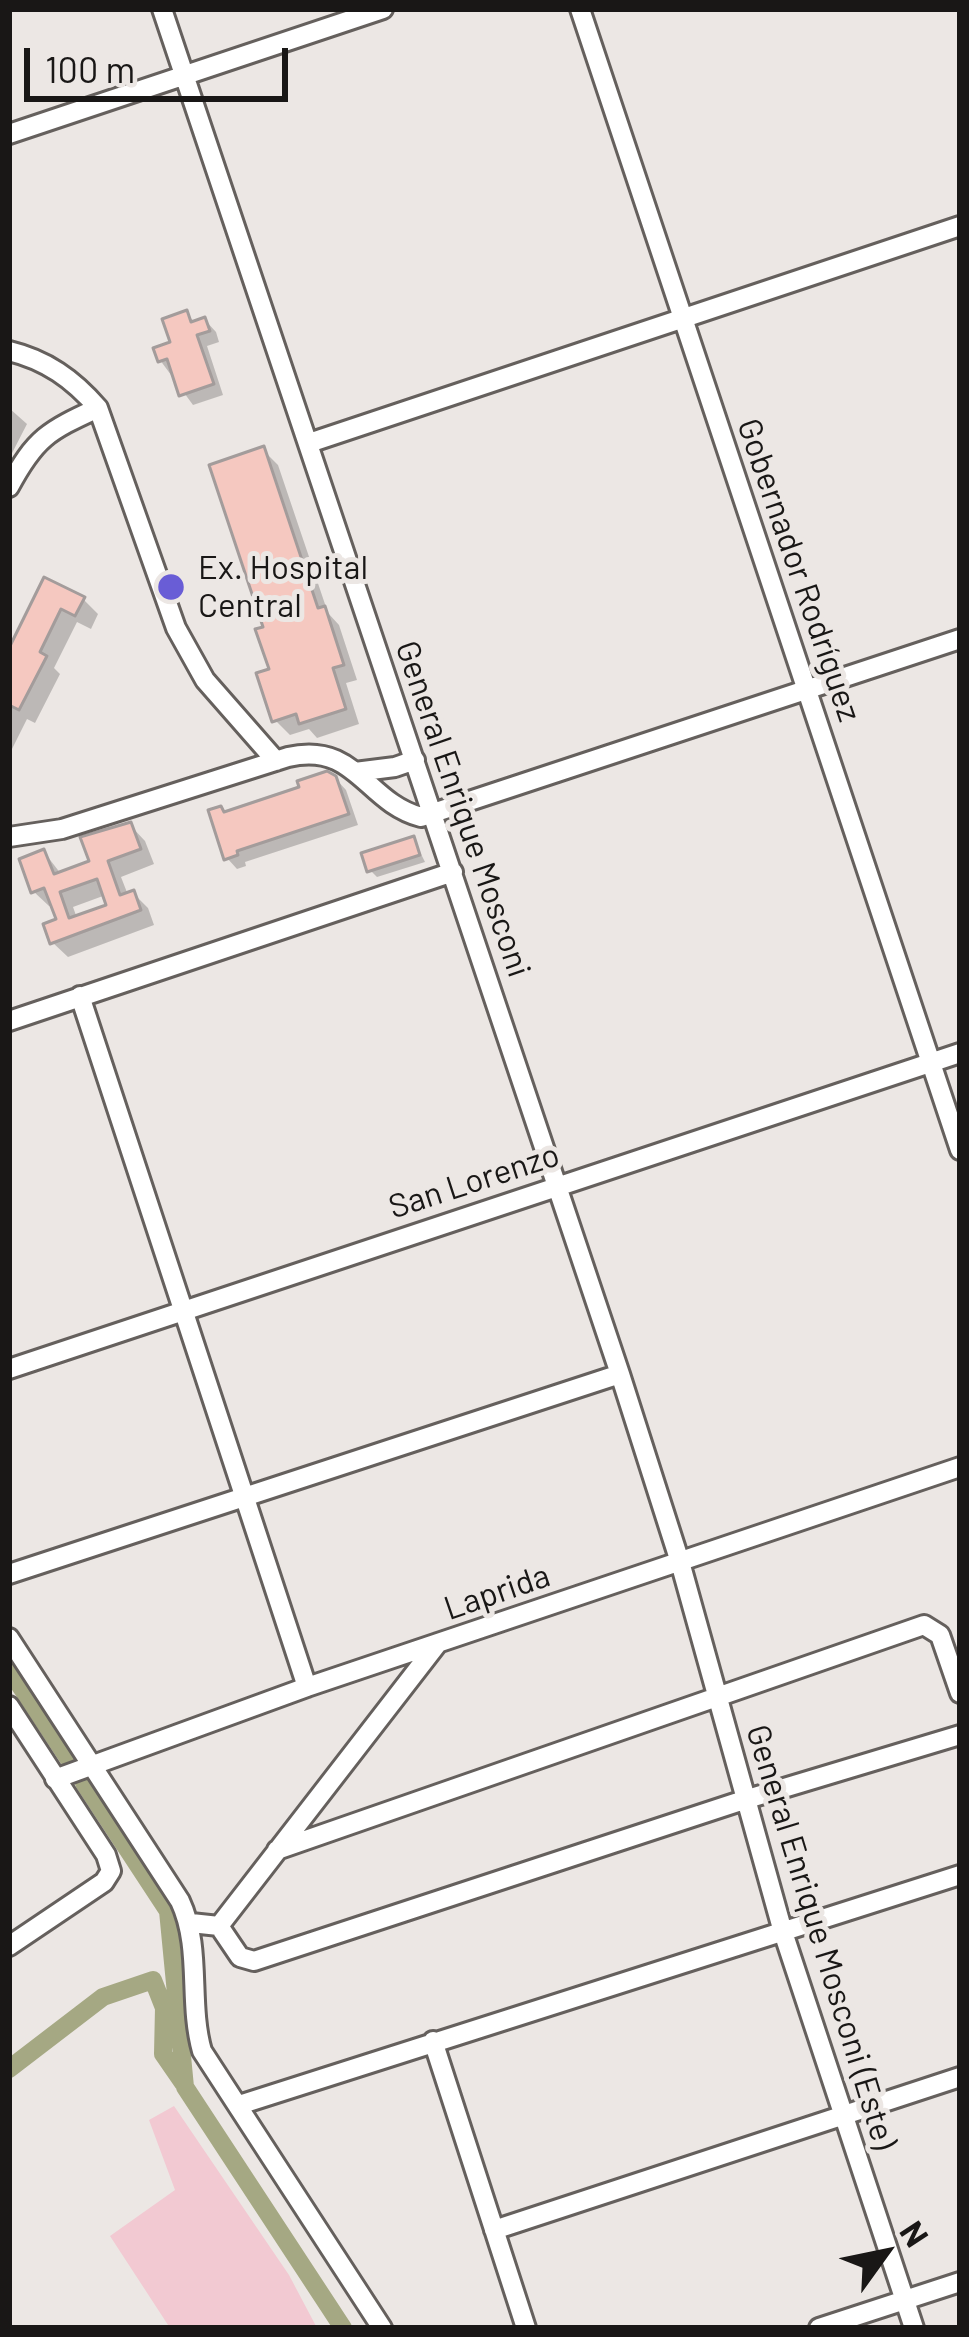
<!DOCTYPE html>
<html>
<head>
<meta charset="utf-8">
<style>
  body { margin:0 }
  #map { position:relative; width:969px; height:2337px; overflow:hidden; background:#ece7e4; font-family:Barlow,sans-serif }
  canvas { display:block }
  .frame { position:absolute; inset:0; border:12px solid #191716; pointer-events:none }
  .north { position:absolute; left:825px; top:2193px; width:120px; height:120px; -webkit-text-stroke:9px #ece7e4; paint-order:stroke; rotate:57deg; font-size:33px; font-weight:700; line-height:48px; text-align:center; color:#191716 }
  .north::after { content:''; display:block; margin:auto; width:42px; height:54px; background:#191716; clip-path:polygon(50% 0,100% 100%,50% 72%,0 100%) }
  .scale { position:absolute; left:24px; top:48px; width:264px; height:54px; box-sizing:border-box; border:6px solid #191716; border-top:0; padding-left:15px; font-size:36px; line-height:42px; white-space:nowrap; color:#191716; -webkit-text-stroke:9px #ece7e4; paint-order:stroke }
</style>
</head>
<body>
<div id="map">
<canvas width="969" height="2337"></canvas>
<div class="frame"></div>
<div class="north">N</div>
<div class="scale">100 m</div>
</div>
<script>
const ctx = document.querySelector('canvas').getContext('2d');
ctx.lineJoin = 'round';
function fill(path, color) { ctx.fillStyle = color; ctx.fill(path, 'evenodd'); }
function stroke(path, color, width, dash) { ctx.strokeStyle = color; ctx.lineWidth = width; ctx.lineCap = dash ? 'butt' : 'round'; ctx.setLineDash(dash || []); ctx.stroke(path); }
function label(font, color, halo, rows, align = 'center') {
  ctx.font = font + ' Barlow,sans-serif'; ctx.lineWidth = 10; ctx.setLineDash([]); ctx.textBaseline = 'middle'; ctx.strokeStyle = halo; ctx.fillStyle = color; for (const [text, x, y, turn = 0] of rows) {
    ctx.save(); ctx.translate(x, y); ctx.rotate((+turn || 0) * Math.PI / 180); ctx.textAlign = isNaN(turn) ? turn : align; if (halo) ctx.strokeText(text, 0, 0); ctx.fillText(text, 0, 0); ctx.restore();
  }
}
const green = new Path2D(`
  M174,2106L289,2275L317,2328H170L110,2236L175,2190L149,2120Z`);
const shadow = new Path2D(`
  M186,314L196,323L205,320L216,332L219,342L207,346L223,395L193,405L160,360L174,344Z
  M9,408L27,424L9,459Z
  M263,450L278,465L328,613L339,625L357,680L346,683L359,724L317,738L309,729L290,735L275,720L267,629Z
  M46,581L83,599L98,614L91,629L77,622L54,668L60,674L35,723L27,719L9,755V654Z
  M335,778L346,790L358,825L245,862L246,866L237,869L227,858L226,815Z
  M130,825L145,841L154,864L121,877L128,895L133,893L148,908L154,925L68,957L52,942L60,921L54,905L49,906L33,891L44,852L61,874L93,862ZM103,896L110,906L77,918L73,907Z
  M414,840L425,862L377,877L370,870Z`);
const canal = new Path2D(`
  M9,1669L68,1758
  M84,1783L168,1911L185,2087L343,2328
  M9,2069L103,1997L153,1980L164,2008L163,2054L183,2083`);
const building = new Path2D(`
  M187,310L191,322L205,317L210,331L197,335L214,384L179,396L167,359L158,362L153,348L170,342L162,319Z
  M264,446L318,608L325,606L344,665L333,668L346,709L299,724L296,714L272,722L256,673L269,669L255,629L263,627L209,465Z
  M44,577L85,597L75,616L61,609L40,652L47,656L19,710L9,705V648Z
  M327,771L336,776L349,814L237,851L238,855L224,860L208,810L221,806L224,812L299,787L297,781Z
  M131,822L141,849L108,861L120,895L134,890L141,910L50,944L43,924L56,919L44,888L31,893L19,859L44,849L54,874L89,861L80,837ZM97,879L106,905L69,918L60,892Z
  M414,836L420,855L367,872L361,853Z`);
const minor = new Path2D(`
  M162,9L620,1374L680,1562L783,1932L914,2328
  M580,9L960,1150
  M9,134L383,9
  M9,351C46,360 73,379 98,408L176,628L205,680L276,761
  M309,443L960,226
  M9,487C35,438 48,431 98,408
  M355,772L395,767L415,760
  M9,837L62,829L288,757C356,741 365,802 421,817L960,639
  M80,996L307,1687
  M9,1021L453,872
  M9,1369L960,1053
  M9,1574L620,1374
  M9,1638L180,1901C202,1948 188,2002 202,2051L382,2328
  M9,1706L106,1855L111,1871L104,1882L9,1946
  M55,1779L307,1687L960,1467
  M277,1850L924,1625L940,1635L960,1693
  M191,1923L219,1926L438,1643
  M219,1926L240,1957L254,1961L744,1800L960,1735
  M433,2041L526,2328
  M239,2105L960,1875
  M494,2230L960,2077
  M819,2328L960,2282`);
const markers = [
  [171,587,15,"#695dd6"]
];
const poiNames = [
  ["Ex. Hospital",198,568],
  ["Central",198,606]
];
const streetNames = [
  ["Gobernador Rodríguez",799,570,71],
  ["General Enrique Mosconi",463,809,71],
  ["San Lorenzo",474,1181,-18],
  ["Laprida",497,1592,-19],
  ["General Enrique Mosconi (Este)",821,1937,73]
];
fill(green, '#f2c9d2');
fill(shadow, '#0003');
stroke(canal, '#a5a883', 18);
fill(building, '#f5c8c0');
stroke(building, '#a39c9b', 3);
stroke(minor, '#65605d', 24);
stroke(minor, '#fff', 18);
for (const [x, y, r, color] of markers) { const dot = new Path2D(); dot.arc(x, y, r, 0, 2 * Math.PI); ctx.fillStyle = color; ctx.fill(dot); stroke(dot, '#ece7e4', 4.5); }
label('33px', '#191716', '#ece7e4', poiNames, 'left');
label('33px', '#191716', '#ece7e4', streetNames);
</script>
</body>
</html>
